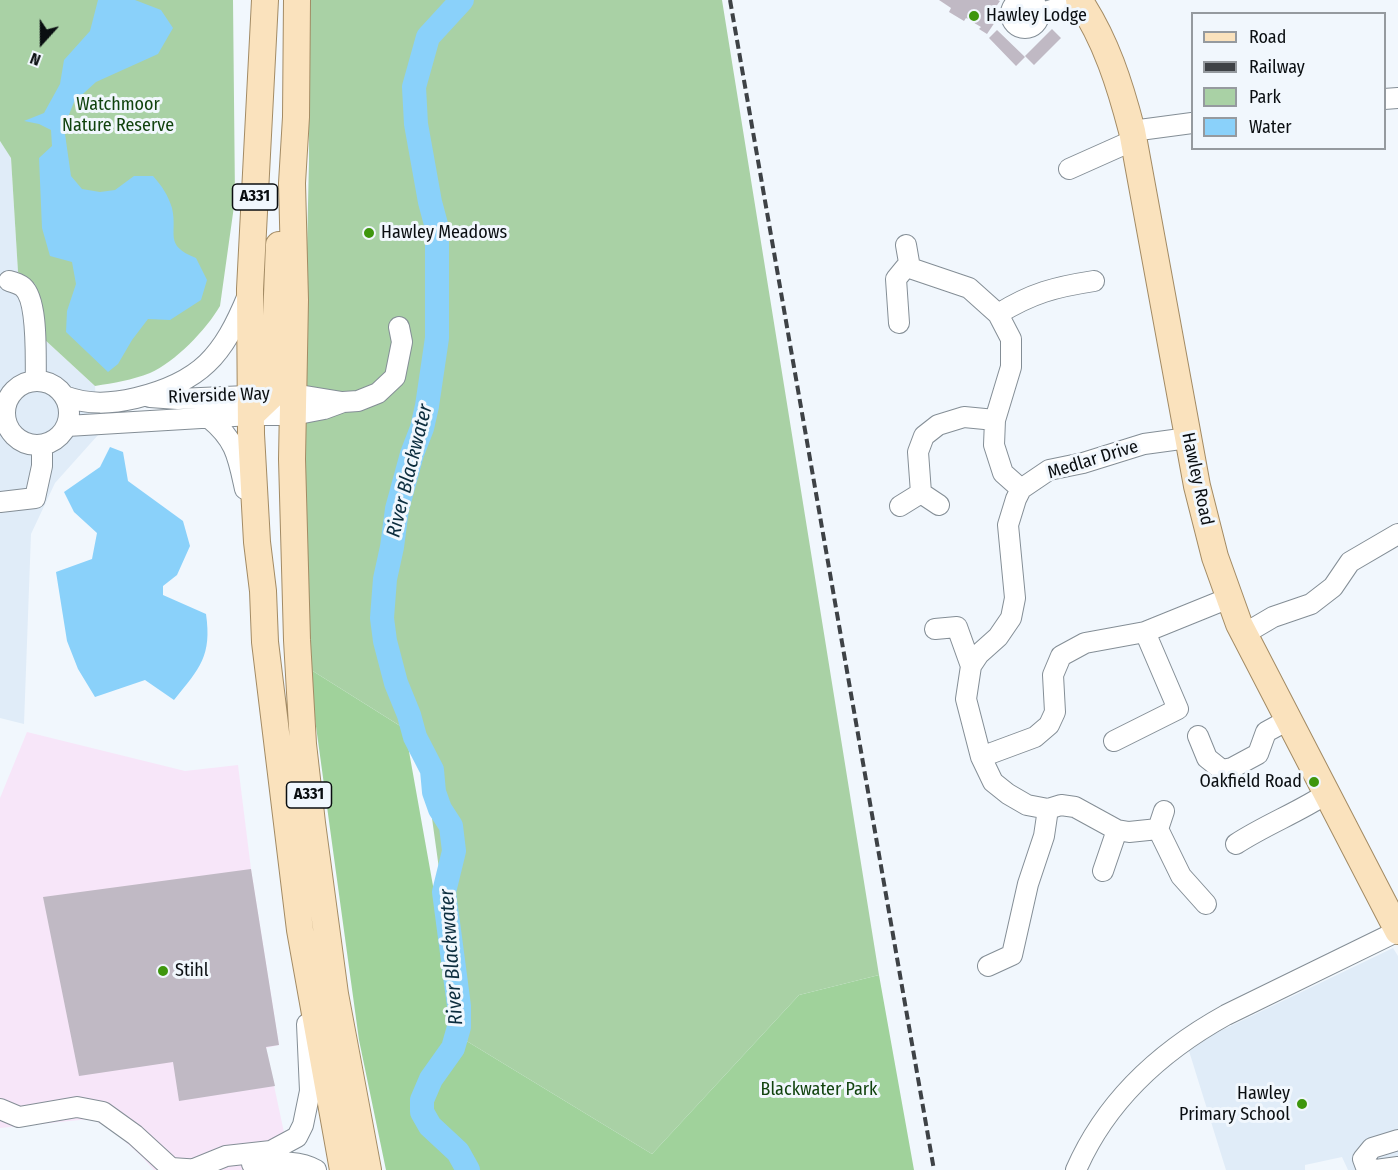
<!DOCTYPE html>
<html>
<head>
<meta charset="utf-8">
<style>
  body { margin:0 }
  #map { position:relative; width:1398px; height:1170px; overflow:hidden; background:#f1f7fd; font-family:"Fira Sans Condensed",sans-serif }
  canvas { display:block }
  .legend { position:absolute; left:1191px; top:12px; width:195px; height:138px; box-sizing:border-box; background:#f1f7fd; border:2px solid #959a9f; margin:0; padding:8px 10px; list-style:none; font-size:18px; color:#0a0e11 }
  .legend li { display:flex; align-items:center; gap:12px; height:30px }
  .legend b { width:30px; border:2px solid #959a9f }
  .north { position:absolute; left:12px; top:12px; width:60px; height:60px; -webkit-text-stroke:4px #f1f7fd; paint-order:stroke; rotate:201deg; font-size:16px; font-weight:700; line-height:24px; text-align:center; color:#0a0e11 }
  .north::after { content:''; display:block; margin:auto; width:21px; height:27px; background:#0a0e11; clip-path:polygon(50% 0,100% 100%,50% 72%,0 100%) }
</style>
</head>
<body>
<div id="map">
<canvas width="1398" height="1170"></canvas>
<ul class="legend">
<li><b style="height:8px;background:#fae2bd"></b>Road</li>
<li><b style="height:8px;background:#3e4246"></b>Railway</li>
<li><b style="height:16px;background:#a9d1a5"></b>Park</li>
<li><b style="height:16px;background:#8ad1fa"></b>Water</li>
</ul>
<div class="north">N</div>
</div>
<script>
const ctx = document.querySelector('canvas').getContext('2d');
ctx.lineJoin = 'round';
function fill(path, color) { ctx.fillStyle = color; ctx.fill(path, 'evenodd'); }
function stroke(path, color, width, dash) { ctx.strokeStyle = color; ctx.lineWidth = width; ctx.lineCap = dash ? 'butt' : 'round'; ctx.setLineDash(dash || []); ctx.stroke(path); }
function label(font, color, halo, rows, align = 'center') {
  ctx.font = font + ' "Fira Sans Condensed",sans-serif'; ctx.lineWidth = 6; ctx.setLineDash([]); ctx.textBaseline = 'middle'; ctx.strokeStyle = halo; ctx.fillStyle = color; for (const [text, x, y, turn = 0] of rows) {
    ctx.save(); ctx.translate(x, y); ctx.rotate((+turn || 0) * Math.PI / 180); ctx.textAlign = isNaN(turn) ? turn : align; if (halo) ctx.strokeText(text, 0, 0); ctx.fillText(text, 0, 0); ctx.restore();
  }
}
const built = new Path2D(`
  M0,141L11,157L18,272L35,284L41,305L44,339L95,386L98,435L55,483L31,534L24,724L0,718Z
  M1393,948L1398,956V1170H1348L1342,1157L1305,1165V1170H1226L1189,1051L1214,1034Z`);
const industrial = new Path2D(`
  M27,732L185,771L238,765L251,869L279,1045L266,1048L292,1170H154L141,1156L109,1127L90,1119L0,1128V798Z`);
const green = new Path2D(`
  M0,0H233L235,199L220,306C206,330 175,362 150,373C132,380 114,383 95,386L44,339L41,305L35,284L18,272L11,158L0,141Z
  M308,0H722L879,975L799,995L652,1154L460,1037L459,1013L421,739L308,668L301,514L309,160Z`);
const forest = new Path2D(`
  M308,668L405,729L460,1037L652,1154L799,995L879,975L914,1170H386L359,1040Z`);
const water = new Path2D(`
  M98,0H135L161,10L173,28L158,54L96,82L74,102L64,127L71,176L82,189L100,192L115,190L134,176H153C162,186 168,195 172,208C178,234 163,245 196,258L207,280L201,300L170,320L148,319L132,340L118,364L108,372L66,332L67,311L76,284L72,262L50,256L42,228L39,158L52,146L51,130L39,124L24,121L44,113L60,84L64,60L90,31Z
  M110,447L123,452L128,481L183,521L190,546L177,575L163,586V595L206,614C212,656 200,668 174,700L145,680L95,697L78,669L67,641L56,572L92,559L97,533L74,512L64,492L100,467Z`);
const river = new Path2D(`
  M462,0L428,37L414,87L416,124L430,202L437,228V338L427,406L422,428L412,454L397,509L392,547L385,579L382,618L385,641L396,683L409,715L415,737L432,770L434,792L440,809L451,826L454,851L444,892L459,1006V1027L453,1048L431,1079L422,1100V1112L430,1126L458,1152L468,1170`);
const building = new Path2D(`
  M939,0H998L1000,1L990,15L997,19L987,34L979,29L981,27L966,18L964,21L949,12L951,8Z
  M1052,29L1061,38L1034,65L1025,56Z
  M997,30L1025,57L1016,66L989,38Z
  M251,869L279,1045L266,1047L275,1086L179,1101L173,1062L79,1076L43,897Z`);
const minor = new Path2D(`
  M1011 14a14 14 0 1 1 28 0a14 14 0 1 1-28 0Z
  M1039,14L1080,1
  M1384,99L1398,98
  M1132,131L1192,123
  M1069,169L1134,140
  M906,245L910,268L969,288L998,314L1011,339V367L995,420L994,445L1003,473L1021,489
  M9,281C13,282 19,284 23,287C39,301 35,360 36,381
  M998,314C1032,293 1055,287 1094,281
  M899,323L896,279L905,268H910
  M5 413a32 32 0 1 1 64 0a32 32 0 1 1-64 0Z
  M64,396C89,405 110,404 136,398C201,382 223,356 248,295
  M150,397L178,399L293,394L342,402
  M209,418C236,440 238,457 245,489
  M67,426L251,415H293L324,409L343,402L358,401L378,393L395,377L402,342L399,327
  M921,493L918,452L924,436L938,425L964,417L995,420
  M0,502L35,498L42,466V445
  M900,506L921,493L939,505
  M935,629L957,627L971,666
  M1244,634L1273,617L1311,604L1333,587L1350,562L1398,534
  M1198,736L1207,758L1222,770L1232,768L1258,754L1266,732L1288,720
  M1114,741L1178,709L1145,632
  M981,757L1035,737L1049,725L1055,712L1053,675L1061,656L1085,643L1145,632L1229,598
  M1164,811L1158,829L1181,876L1206,904
  M1158,829L1129,832L1117,830L1075,807L1061,805L1048,809L1027,805L1008,794L993,782L981,757L966,699L971,666L979,654L998,637L1011,618L1015,598L1008,525L1016,499L1021,489L1049,470L1083,463L1144,444L1188,438
  M1236,844C1265,825 1297,813 1326,794
  M1103,871L1117,830
  M988,966L1012,955L1028,884L1044,836L1048,809
  M0,1109L19,1117L77,1107L103,1112L135,1135L171,1168L201,1170
  M1398,1140L1372,1148L1363,1159L1366,1167L1376,1170L1398,1167
  M252,1164C273,1163 297,1159 316,1170
  M194,1169L226,1156L271,1151L297,1137L303,1125L310,1091L307,1024
  M1076,1170C1106,1101 1161,1051 1226,1015L1398,931`);
const major = new Path2D(`
  M265,0L250,289L251,434L257,542L263,591L265,642L300,930L343,1170
  M297,0L296,117L292,183L295,300L292,459L297,640L303,744L312,823L335,994L368,1170
  M1079,0C1106,40 1120,85 1132,131L1197,486L1215,557L1239,624L1398,931
  M251,415L273,394L279,245`);
const rail = new Path2D(`
  M730,0L934,1170`);
const markers = [
  [974,16,6,"#3e960d"],
  [369,233,6,"#3e960d"],
  [1314,782,6,"#3e960d"],
  [163,971,6,"#3e960d"],
  [1302,1104,6,"#3e960d"]
];
const shields = [
  [255,197,45],
  [309,795,45]
];
const shieldNames = [
  ["A331",255,197],
  ["A331",309,795]
];
const poiNames = [
  ["Hawley Lodge",986,16],
  ["Hawley Meadows",381,233],
  ["Oakfield Road",1302,782,"right"],
  ["Stihl",175,971],
  ["Hawley",1290,1094,"right"],
  ["Primary School",1290,1115,"right"]
];
const parkNames = [
  ["Watchmoor",118,105],
  ["Nature Reserve",118,126],
  ["Blackwater Park",819,1090]
];
const streetNames = [
  ["Riverside Way",219,396,-2],
  ["Medlar Drive",1093,460,-17],
  ["Hawley Road",1197,479,78]
];
const waterNames = [
  ["River Blackwater",410,471,-76],
  ["River Blackwater",452,957,-94]
];
fill(built, '#e0ecf8');
fill(industrial, '#f7e6f9');
fill(green, '#a9d1a5');
fill(forest, '#a0d29b');
fill(water, '#8ad1fa');
stroke(river, '#8ad1fa', 24);
fill(building, '#c0b9c4');
stroke(minor, '#848e96', 22);
stroke(major, '#a38b64', 28);
stroke(minor, '#fff', 20);
stroke(major, '#fae2bd', 26);
stroke(rail, '#3e4246', 4, [9, 4.5]);
for (const [x, y, r, color] of markers) { const dot = new Path2D(); dot.arc(x, y, r, 0, 2 * Math.PI); ctx.fillStyle = color; ctx.fill(dot); stroke(dot, '#f1f7fd', 2); }
for (const [x, y, w] of shields) { const box = new Path2D(); box.roundRect(x - w / 2, y - 13, w, 26, 4.5); ctx.fillStyle = '#f1f7fd'; ctx.fill(box); stroke(box, '#0a0e11', 1.5); }
label('bold 16px', '#0a0e11', null, shieldNames);
label('18px', '#0a0e11', '#f1f7fd', poiNames, 'left');
label('18px', '#11430e', '#f1f7fd', parkNames);
label('18px', '#0a0e11', '#f1f7fd', streetNames);
label('italic 20px', '#0c2d3e', '#f1f7fd', waterNames);
</script>
</body>
</html>
